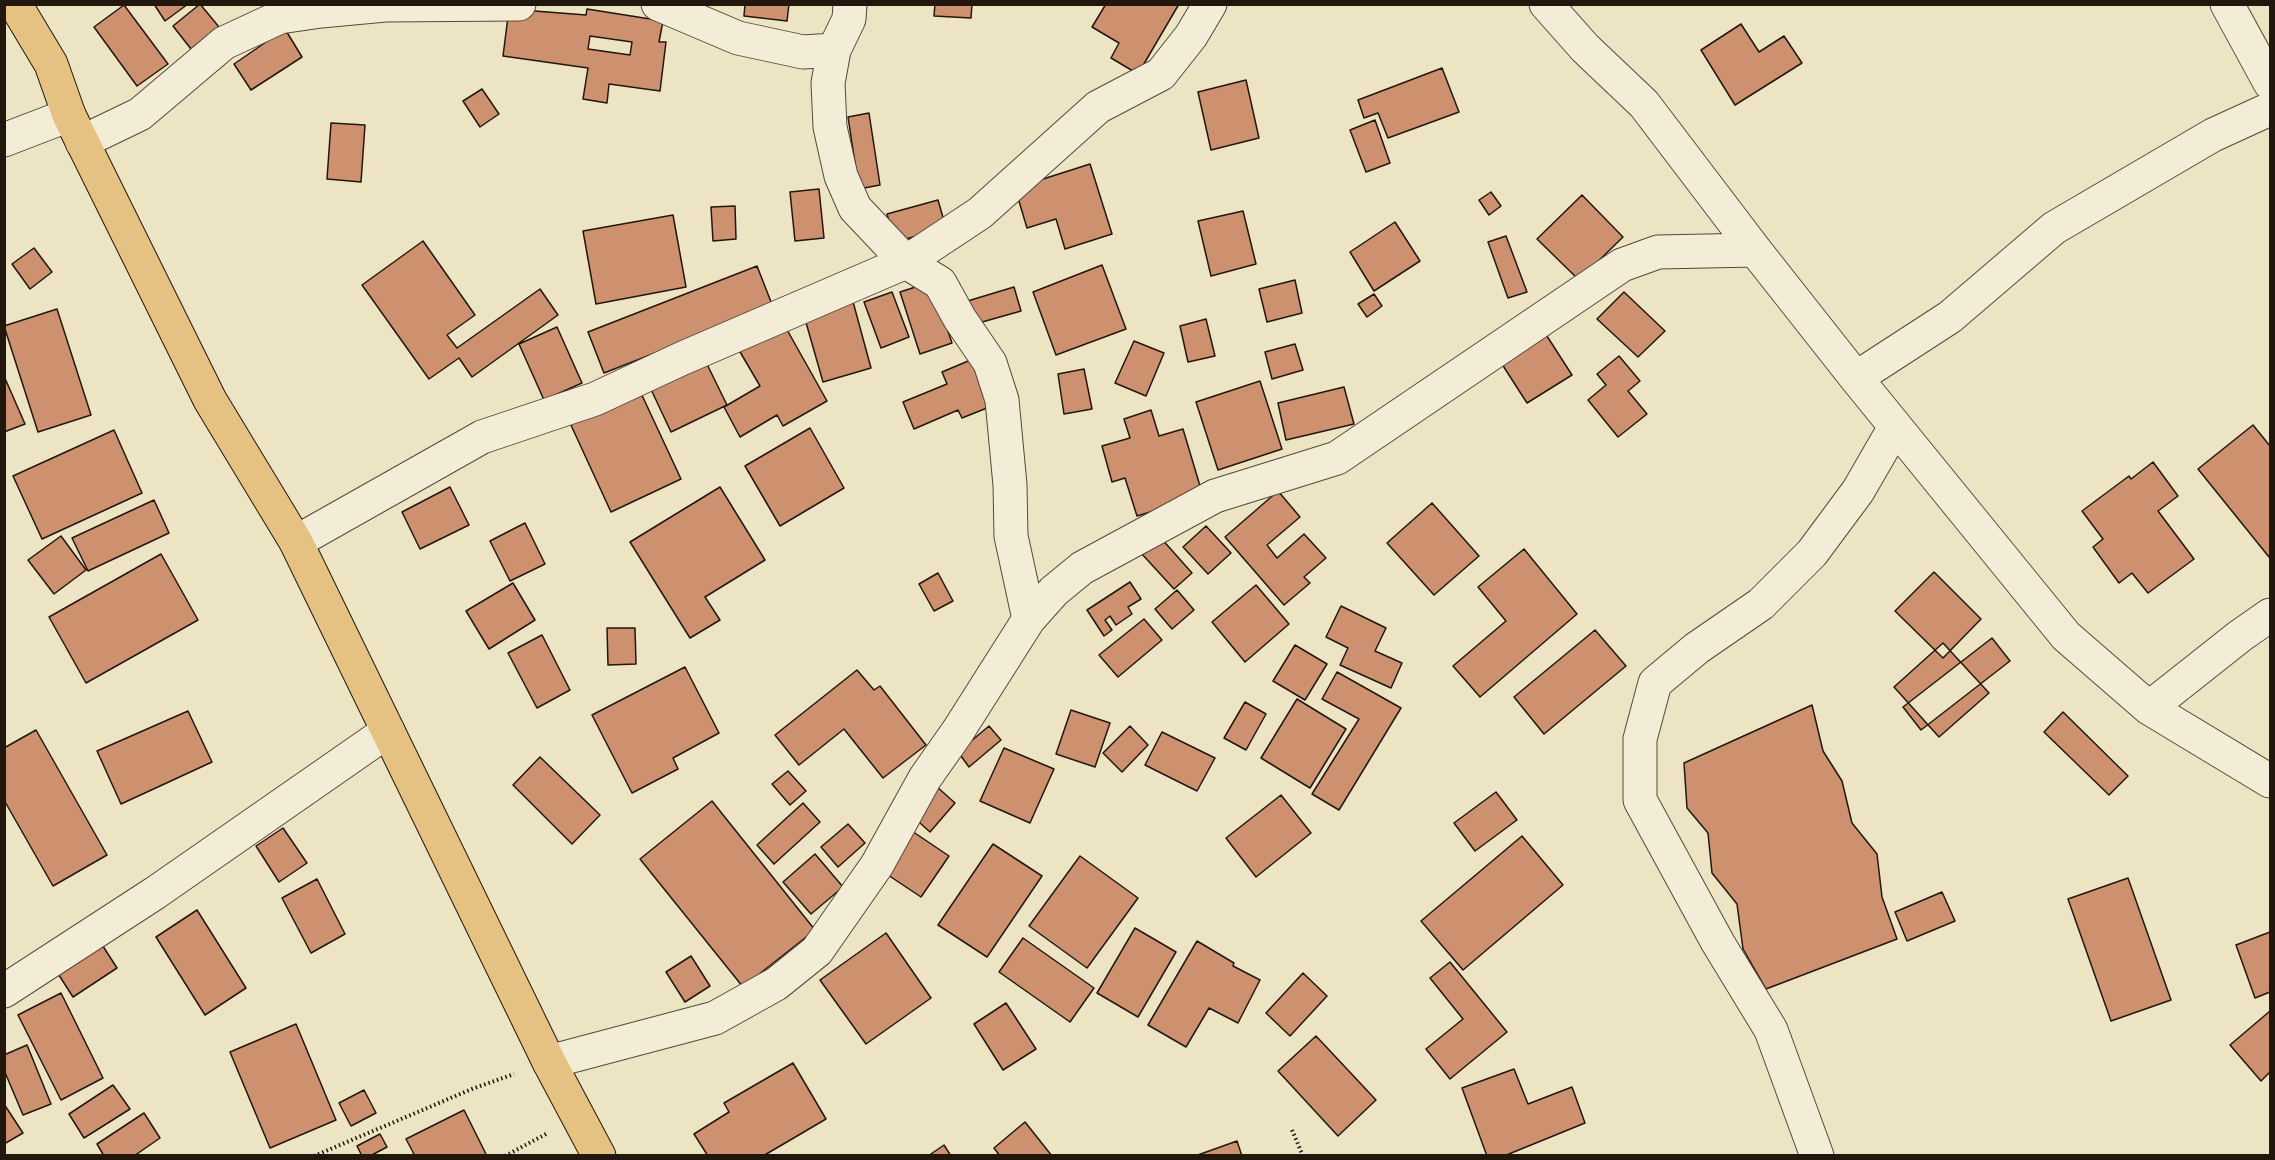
<!DOCTYPE html>
<html>
<head>
<meta charset="utf-8">
<style>
  body { margin:0 }
  #map { position:relative; width:2275px; height:1160px; overflow:hidden; background:#ede4c3; font-family:"IM FELL Double Pica",serif }
  canvas { display:block }
  .frame { position:absolute; inset:0; border:6px solid #22170d; pointer-events:none }
</style>
</head>
<body>
<div id="map">
<canvas width="2275" height="1160"></canvas>
<div class="frame"></div>
</div>
<script>
const ctx = document.querySelector('canvas').getContext('2d');
ctx.lineJoin = 'round';
function fill(path, color) { ctx.fillStyle = color; ctx.fill(path, 'evenodd'); }
function stroke(path, color, width, dash) { ctx.strokeStyle = color; ctx.lineWidth = width; ctx.lineCap = dash ? 'butt' : 'round'; ctx.setLineDash(dash || []); ctx.stroke(path); }
const building = new Path2D(`
  M154,4H188L165,21Z
  M200,4L219,27L191,49L173,26Z
  M745,4H789L787,21L744,16Z
  M935,4H972L971,18L934,16Z
  M1106,4H1179L1138,74L1111,58L1119,43L1092,27Z
  M124,5L168,64L137,86L94,27Z
  M509,9L586,15L587,9L663,21L659,42H666L660,91L609,84L607,103L583,99L588,68L503,56ZM590,36L632,42L630,55L588,49Z
  M1741,24L1759,52L1784,36L1802,63L1735,105L1701,50Z
  M285,29L302,57L251,90L234,64Z
  M1442,68L1459,112L1388,138L1378,113L1364,118L1358,100Z
  M1246,80L1259,138L1211,150L1198,92Z
  M482,89L499,114L480,127L463,101Z
  M869,113L880,185L859,189L848,117Z
  M1375,120L1390,163L1366,172L1350,130Z
  M331,123L365,125L361,182L327,179Z
  M1090,164L1112,234L1065,249L1056,219L1027,228L1015,188Z
  M819,189L824,238L795,241L790,192Z
  M1491,192L1501,206L1489,215L1479,200Z
  M1582,195L1623,237L1579,280L1537,239Z
  M938,200L946,228L895,242L887,214Z
  M735,206L736,239L713,241L711,207Z
  M1243,211L1256,264L1211,276L1198,221Z
  M673,215L686,287L596,304L583,231Z
  M1395,222L1420,261L1374,291L1350,252Z
  M1506,236L1527,292L1508,298L1488,242Z
  M423,241L475,315L447,335L457,348L540,289L558,315L472,377L459,358L429,379L362,285Z
  M34,248L52,272L30,289L12,264Z
  M1102,265L1126,329L1056,355L1033,292Z
  M757,266L773,307L604,373L588,332Z
  M1295,280L1302,313L1267,322L1259,289Z
  M931,282L952,343L920,354L900,292Z
  M1014,287L1021,311L968,326L961,303Z
  M892,292L909,337L881,348L864,302Z
  M1624,292L1665,331L1638,357L1597,319Z
  M1374,294L1382,306L1367,317L1358,304Z
  M852,298L871,368L823,382L803,312Z
  M57,309L91,415L38,432L4,326Z
  M781,319L827,401L783,426L777,415L740,437L724,407L760,386L736,345Z
  M1206,319L1215,356L1188,362L1180,326Z
  M557,327L582,383L544,400L519,344Z
  M1545,333L1572,375L1527,403L1500,361Z
  M1134,341L1164,353L1146,396L1115,383Z
  M1295,344L1303,370L1272,379L1265,352Z
  M703,356L727,405L671,432L648,383Z
  M1619,356L1640,381L1628,391L1647,414L1618,437L1588,400L1606,385L1597,374Z
  M973,359L992,406L962,418L958,410L914,429L903,402L947,384L942,372Z
  M1084,369L1092,409L1064,414L1058,374Z
  M4,376L25,424L4,432Z
  M1260,381L1282,449L1218,470L1196,402Z
  M1344,387L1354,424L1286,440L1278,403Z
  M640,391L681,479L611,512L570,423Z
  M1151,410L1159,436L1183,429L1203,496L1137,516L1125,478L1112,482L1102,446L1130,438L1124,419Z
  M2253,425L2270,446V555L2269,557L2198,469Z
  M810,428L844,488L780,526L745,466Z
  M114,430L142,493L42,539L13,476Z
  M2153,462L2178,496L2158,511L2194,559L2148,593L2132,573L2119,583L2093,547L2103,539L2082,511L2129,476L2131,479Z
  M450,487L469,525L420,549L402,512Z
  M720,487L765,560L705,597L720,620L690,638L630,542Z
  M1278,491L1300,517L1267,545L1277,558L1304,534L1326,558L1304,577L1310,583L1284,605L1225,537Z
  M154,500L169,533L88,571L72,538Z
  M1432,503L1479,556L1434,595L1387,543Z
  M525,523L545,564L510,581L490,541Z
  M1206,526L1231,553L1208,574L1183,547Z
  M61,536L86,570L54,594L28,560Z
  M1160,537L1192,573L1174,589L1141,553Z
  M1524,549L1577,614L1480,697L1453,666L1506,621L1478,587Z
  M161,554L198,620L86,683L49,617Z
  M1934,572L1981,619L1943,658L1895,611Z
  M938,573L953,601L934,611L919,584Z
  M1130,582L1141,599L1128,607L1132,614L1116,625L1110,616L1105,620L1112,630L1104,636L1087,610Z
  M513,583L535,620L489,649L466,611Z
  M1256,585L1289,624L1245,662L1212,622Z
  M1177,590L1194,610L1172,629L1155,609Z
  M1341,606L1386,628L1375,651L1402,663L1391,688L1340,665L1348,648L1326,637Z
  M1144,619L1162,640L1118,677L1099,655Z
  M607,628H635L636,664L608,665Z
  M1595,630L1626,666L1544,734L1514,697Z
  M542,635L570,690L537,708L508,653Z
  M1992,638L2010,661L1921,730L1903,707Z
  M1943,643L1989,693L1939,737L1894,687Z
  M1295,645L1327,664L1305,700L1273,681Z
  M685,667L719,733L673,758L678,769L632,793L592,715Z
  M857,670L874,690L880,686L926,745L883,778L844,729L799,765L775,735Z
  M1337,672L1401,708L1339,810L1312,794L1359,719L1322,699Z
  M1297,699L1346,729L1310,788L1261,758Z
  M1245,702L1266,714L1246,750L1224,738Z
  M1812,705L1823,751L1842,781L1852,823L1877,854L1882,897L1897,939L1766,989L1743,949L1737,904L1712,873L1708,833L1687,808L1684,763Z
  M1071,710L1110,723L1095,767L1056,754Z
  M188,711L212,762L121,804L97,751Z
  M2063,712L2128,776L2109,795L2044,732Z
  M989,726L1001,740L969,767L958,752Z
  M1130,726L1148,745L1122,772L1103,753Z
  M36,730L107,855L53,886L4,800V748Z
  M1162,732L1215,758L1197,791L1145,765Z
  M1004,748L1054,769L1030,823L980,801Z
  M540,757L600,815L572,844L513,785Z
  M788,771L806,791L790,805L772,784Z
  M935,785L955,803L930,832L910,814Z
  M1496,792L1517,820L1475,851L1454,823Z
  M1281,795L1311,833L1256,877L1226,838Z
  M712,801L815,930L743,987L640,859Z
  M803,803L820,822L774,864L757,845Z
  M848,824L865,843L838,867L821,847Z
  M903,825L949,856L921,897L876,867Z
  M283,828L307,863L279,882L256,846Z
  M1522,836L1563,885L1463,970L1421,921Z
  M993,844L1042,876L987,957L938,925Z
  M815,854L843,887L811,914L783,882Z
  M1080,856L1138,898L1087,968L1029,926Z
  M2128,878L2171,1000L2111,1021L2068,899Z
  M317,879L345,934L311,953L282,898Z
  M1942,892L1955,921L1907,941L1895,912Z
  M197,910L246,988L205,1015L156,937Z
  M1135,928L1176,952L1138,1017L1097,993Z
  M2270,932V992L2255,998L2236,945Z
  M886,933L931,998L866,1044L820,980Z
  M1023,938L1094,988L1070,1022L999,972Z
  M99,940L117,968L73,997L55,969Z
  M1197,941L1234,963L1233,966L1260,980L1238,1023L1209,1008L1186,1047L1148,1025Z
  M691,956L710,986L685,1002L666,972Z
  M1450,962L1507,1032L1450,1079L1426,1049L1463,1019L1430,978Z
  M1303,973L1327,996L1290,1036L1266,1013Z
  M61,993L103,1078L61,1100L18,1015Z
  M1006,1003L1036,1049L1003,1070L974,1024Z
  M2270,1011V1072L2261,1081L2230,1045Z
  M296,1024L336,1120L270,1148L230,1052Z
  M1316,1036L1376,1100L1338,1136L1278,1071Z
  M27,1045L51,1104L23,1115L4,1070V1055Z
  M793,1063L826,1119L763,1156H708L694,1134L729,1112L724,1103Z
  M1514,1069L1528,1104L1572,1087L1585,1123L1504,1156H1487L1462,1088Z
  M113,1085L130,1109L84,1138L69,1114Z
  M364,1090L376,1113L351,1126L339,1103Z
  M4,1104L23,1133L4,1144Z
  M464,1110L487,1156H415L406,1139Z
  M144,1113L160,1138L134,1156H104L97,1144Z
  M1025,1122L1052,1156H1000L994,1148Z
  M380,1134L387,1147L370,1156H362L357,1146Z
  M1237,1141L1242,1156H1195Z
  M944,1145L951,1156H928Z`);
const path = new Path2D(`
  M1292,1130L1303,1156
  M314,1156L472,1089L514,1074
  M505,1156L546,1134`);
const street = new Path2D(`
  M658,4L738,38L803,52L834,50L849,19L850,4
  M1546,4L1585,48L1644,104L1755,250L1856,378L2066,636L2149,708L2270,781
  M2227,4L2270,83
  M834,50L828,83L830,127L841,176L855,208L906,262L940,283L960,319L990,363L1002,400L1010,485L1011,536L1029,619
  M4,140L69,115
  M82,142L140,114L224,43L280,17L321,11L385,5L519,4
  M1856,378L1950,317L2054,228L2213,135L2270,109
  M296,542L482,437L595,399L683,358L906,262L980,213L1098,107L1161,74L1191,36L1210,4
  M2149,708L2240,636L2270,615
  M4,991L155,893L388,731
  M549,1062L715,1018L776,984L817,951L877,865L925,778L958,731L1029,619L1054,591L1082,568L1215,496L1337,458L1622,265L1658,252L1755,250
  M1817,1156L1771,1030L1718,943L1640,800V739L1655,683L1697,648L1761,604L1812,553L1858,491L1895,427`);
const primary = new Path2D(`
  M15,4L51,64L69,115L210,400L296,542L549,1062L599,1156`);
fill(building, '#cd916f');
stroke(building, '#22170d', 1.5);
stroke(street, '#554a3a', 35);
stroke(primary, '#22170d', 35);
stroke(path, '#22170d', 4, [1.5, 3]);
stroke(street, '#f3edd8', 33);
stroke(primary, '#e6c282', 33);
</script>
</body>
</html>
